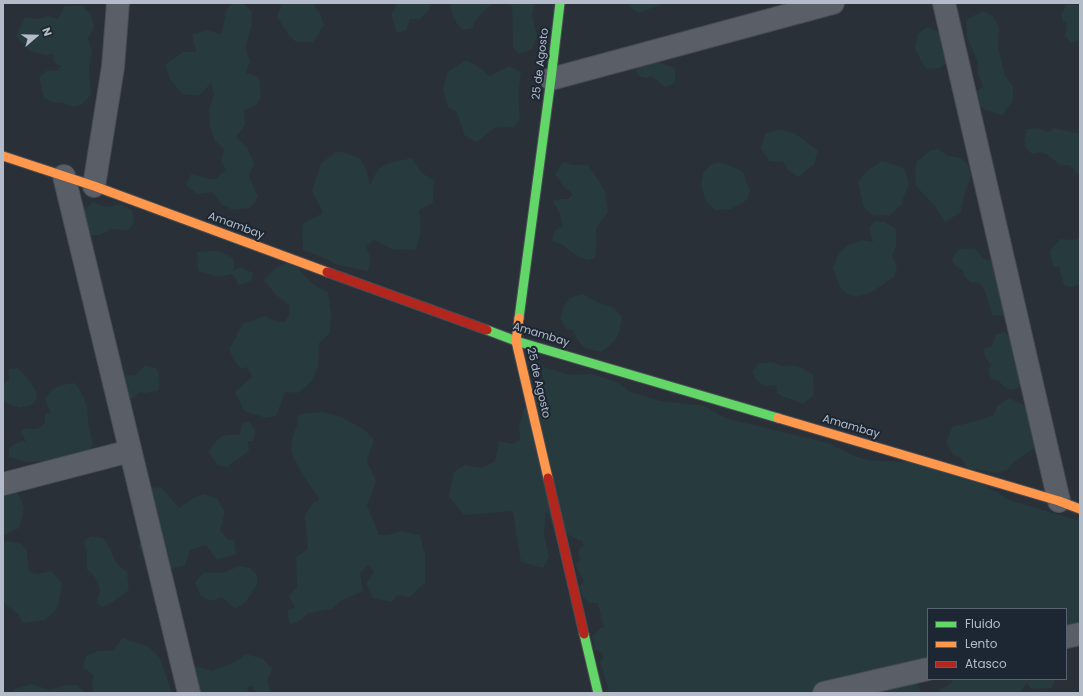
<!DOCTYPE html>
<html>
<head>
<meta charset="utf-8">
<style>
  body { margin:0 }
  #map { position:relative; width:1083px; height:696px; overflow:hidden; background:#2a3038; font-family:Poppins,sans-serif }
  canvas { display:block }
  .frame { position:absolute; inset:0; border:4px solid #b4bcc9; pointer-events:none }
  .legend { position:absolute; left:927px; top:608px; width:140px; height:72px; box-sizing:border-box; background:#1d2633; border:1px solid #59626f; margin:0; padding:5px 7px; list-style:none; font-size:12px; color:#b4bcc9 }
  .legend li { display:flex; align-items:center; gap:8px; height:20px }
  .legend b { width:20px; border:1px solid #59626f }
  .north { position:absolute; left:16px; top:16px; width:40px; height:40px; -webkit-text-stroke:3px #1d2633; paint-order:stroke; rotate:70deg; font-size:11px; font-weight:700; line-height:16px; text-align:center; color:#b4bcc9 }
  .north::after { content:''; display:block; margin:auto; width:14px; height:18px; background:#b4bcc9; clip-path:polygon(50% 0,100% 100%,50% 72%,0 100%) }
</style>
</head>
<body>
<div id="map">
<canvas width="1083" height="696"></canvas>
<div class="frame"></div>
<ul class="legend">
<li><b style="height:5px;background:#63d668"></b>Fluido</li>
<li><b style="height:5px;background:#ff974d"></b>Lento</li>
<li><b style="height:5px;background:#b3261e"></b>Atasco</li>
</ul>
<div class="north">N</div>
</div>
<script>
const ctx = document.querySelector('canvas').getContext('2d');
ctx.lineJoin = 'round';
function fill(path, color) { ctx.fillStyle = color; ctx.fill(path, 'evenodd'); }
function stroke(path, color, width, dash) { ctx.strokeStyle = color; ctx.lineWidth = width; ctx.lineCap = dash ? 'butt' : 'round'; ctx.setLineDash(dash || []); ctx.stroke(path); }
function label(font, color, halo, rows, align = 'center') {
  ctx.font = font + ' Poppins,sans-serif'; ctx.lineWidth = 4; ctx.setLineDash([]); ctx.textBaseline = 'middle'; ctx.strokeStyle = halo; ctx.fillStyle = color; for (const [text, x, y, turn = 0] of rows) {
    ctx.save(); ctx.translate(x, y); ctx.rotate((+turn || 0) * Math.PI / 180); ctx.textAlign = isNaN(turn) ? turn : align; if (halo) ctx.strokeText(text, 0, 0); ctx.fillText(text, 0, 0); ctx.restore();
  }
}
const green = new Path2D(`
  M234,3H242L252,11L251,28L245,48L250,61L246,73L259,77L261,96L257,105L244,110L245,125L236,137L247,147L254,163L249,176L258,197L250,208L232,210L221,204L213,192L197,194L186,185L191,174L214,180L226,170L221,161L224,149L215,141L210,127L209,111L214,94L211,83L199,96L182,94L170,79L165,65L183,52H196L192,35L207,30L221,34L227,8Z
  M282,3H313L320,14L324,25L313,42H296L289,35L277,17Z
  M398,3H431L428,11L420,19H410L406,30L397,33L391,15Z
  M451,3H492L475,21L473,28L463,30C454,22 451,15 451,3Z
  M507,3H535L532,16L537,36L532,49L518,54L513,47L512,6Z
  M629,3H665L639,13L633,10Z
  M1067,5H1078L1080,7V40L1071,43L1065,36L1067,30L1066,23L1063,21L1061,14Z
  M72,6H82L91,14L94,27L88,39L92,50L89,70L91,95L82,104L74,107L63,103L52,102L44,98L39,77L48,70L58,71L61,66L54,62L53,54L46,55L29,51C27,43 21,44 16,36L25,17L38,19L48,16L58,19L64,7Z
  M982,11L993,16L999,28L998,48L1005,76L1013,86V100L1003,115L986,110L977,103L975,92L983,87L977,70L978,63L967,36L966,20Z
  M927,27L937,31L953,42L951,60L940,68L926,69L915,49L918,34Z
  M466,60L476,65L490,76L509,66L521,72L518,95L520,119L514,127L494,128L477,142L465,136L456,111L448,107L443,90L447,72Z
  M642,61H657L666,66L674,67L675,70V83L665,87L652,76L647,78L638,76L636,71Z
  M1038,128L1048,132L1054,128L1080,134V175L1069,165H1060L1048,155L1040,152L1032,154L1027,149L1024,141L1027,129Z
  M779,129L796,134L809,144L818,151L814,164L798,177L787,169L783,162L769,161L761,148L765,134Z
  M939,149L948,156L958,157L967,163L971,177L965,191L961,212L945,222L935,206L916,186L915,171L917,161L931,150Z
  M338,151L360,158L367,172L370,185L378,169L389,163L412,158L422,173L434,181L433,202L419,210L421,230L416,250L392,249L374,240L366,246L371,260L368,271L338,265L317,255L303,250L302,234L303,223L323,213L312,191L321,163Z
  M882,161L904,168L909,184L901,205L890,215L874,216L864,208L858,182L867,171Z
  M563,162L574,165H588L605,191L608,212L596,228V244L595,258L587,260L572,253L565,246L552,241L554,231L563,226L560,215L553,201L560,199H568L573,194L563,186L555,174Z
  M720,162L738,169L743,172L750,191L747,200L731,209L715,210L705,200L701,185L703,173L711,165Z
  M93,202L106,207L121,204L132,210L134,222L128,230L110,229L100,235H88L81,213Z
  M874,221L885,222L896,229V246L892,256L897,267L894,277L873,291L857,297L849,295L841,289L833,268L839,253L847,246L862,240L873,242L869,228Z
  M1080,238L1079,285L1071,287L1064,285L1059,267L1053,266L1050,251L1060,239L1073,240Z
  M975,248L984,259L995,261L1006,316L992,315L988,300L982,285L975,282L971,283L964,276L963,270L957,267L952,261L953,257L959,249Z
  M218,251L233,258L234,270L241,267L253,273L251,281L239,285L232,274L218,277L198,271L197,252Z
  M292,261C303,273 313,287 328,292L331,315L330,333L319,343L318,366L312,381L298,393L285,392L276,416L266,418L244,411L235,392L252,377L247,367L241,369L234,360L229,349L234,341L242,324L265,316L278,322H285L289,315L290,305L277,296L264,280L278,266Z
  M582,294L597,302L614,308L622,317C619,337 618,340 601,352C582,348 581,347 573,330L566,329L560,318L564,306L570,298Z
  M1005,332L1015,345L1023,386L1012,390L1003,386L998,380L991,379L988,370L991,365L986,358L983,349L992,346L996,335Z
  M772,362L781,366L793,365L804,369L813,375L814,395L803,404L777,394L776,385C761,387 759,385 752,372L758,364Z
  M145,365L157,369C160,377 161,383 157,391L145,393L139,392L134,397L127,401L119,376L136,375Z
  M540,366L570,375L592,374L619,383L630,392L661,401L705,406L725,418L828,443L854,456L863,459L880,461L943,463L1012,501L1080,521V629L1066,633V609H928V663L911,674L922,693H606L605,691L609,689L600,662L603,657L602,652L595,650L592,636L601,628H604L598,603H589L583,597L579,587L584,581L575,564L581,559L578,553L580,548L584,546L582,540L580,541L553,527L546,509L544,536L549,556L543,568L521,562L517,538L513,511L464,515L449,496L454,472L465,465L482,468L495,461L499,441L513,444L520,440L519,425L524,409L538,384L544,381Z
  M18,368L32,384L37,394L36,400L33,404L20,408L11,405L3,400V384L9,380L8,369Z
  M75,383L83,396L87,407L89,427L93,443L90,453L59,461L26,462L9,457V448L16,443L26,441L20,432L26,428L35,429L40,427L45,422V414H51L45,399C51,387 63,384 75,383Z
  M1009,398L1035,410L1048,439L1014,462L1008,469L997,473L967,468L962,458L953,455L946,442L952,427L980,420L994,415L997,406Z
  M323,412L342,417L366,431L374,440L367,461L376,481L367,505L379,535H388L401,531L420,535L425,555V583L410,597L397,595L392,602L373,598L366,583L374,572L368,565L360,573L363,591L340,601L332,609L308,613L301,620L291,624L288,618V610L295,607L289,596L297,587L296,557L308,549L305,515L312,504L319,500L317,495L304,477L291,452L293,435L298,423L297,416L306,413Z
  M250,422L255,430L253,441H248L249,451L237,460L227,467L217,465L209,452C219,435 220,435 239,435L243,423Z
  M3,483L18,493L24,508L19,528L3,536Z
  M161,487L179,508L193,498L203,494L217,498L225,513L220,530L227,539L234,541L236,554L217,560L206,545L190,550L185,565L171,569L166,568L150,569L138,546L145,536L143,527L134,519L133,502L148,488Z
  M90,536L105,539L117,564L127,572L129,590C120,596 113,603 103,607L97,603L100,589L94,576L87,569V557L84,541Z
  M9,541L22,544L27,552L29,572L38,574L52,571L62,583L58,607L45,620L22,623L19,615L3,602V543Z
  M239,566L250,568L257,575V584L246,602L235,609L222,597L211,601L200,595L195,582L205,572L223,573Z
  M122,638L149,647L160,658L172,693H93L92,684L94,675L83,668L86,656L98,651H110L115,649Z
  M246,654L263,659L272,669L267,680L271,691L266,693H256L252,686L247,688L249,693H181L192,665L212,671L234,662Z
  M954,679H1055L1052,688L1031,689L1027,683L1019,693H940V689L949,685Z
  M31,684L50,690L67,685H77L85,693H13L15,689Z`);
const street = new Path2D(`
  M944,3L1059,501
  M551,79L833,3
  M64,176L189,693
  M94,186L113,67L118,3
  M3,484L130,451
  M1066,637L1080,634
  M824,693L928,669`);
const fast = new Path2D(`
  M519,318L551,79L560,3
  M487,330L516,341L778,418
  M584,634L598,693`);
const slow = new Path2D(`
  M3,156L94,186L327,272
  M519,318L516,341L548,478
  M778,418L1059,501L1080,509`);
const jam = new Path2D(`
  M327,272L487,330
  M548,478L584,634`);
const streetNames = [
  ["25 de Agosto",541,64,-83],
  ["Amambay",236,226,20],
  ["Amambay",541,335,17],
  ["25 de Agosto",538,383,77],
  ["Amambay",851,427,16]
];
fill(green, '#273a3e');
stroke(street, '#484c53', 24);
stroke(fast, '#484c53', 11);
stroke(slow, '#484c53', 11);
stroke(jam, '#484c53', 11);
stroke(street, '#5a5e66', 22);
stroke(fast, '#63d668', 9);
stroke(slow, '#ff974d', 9);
stroke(jam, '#b3261e', 9);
label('11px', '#b4bcc9', '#1d2633', streetNames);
</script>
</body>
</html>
